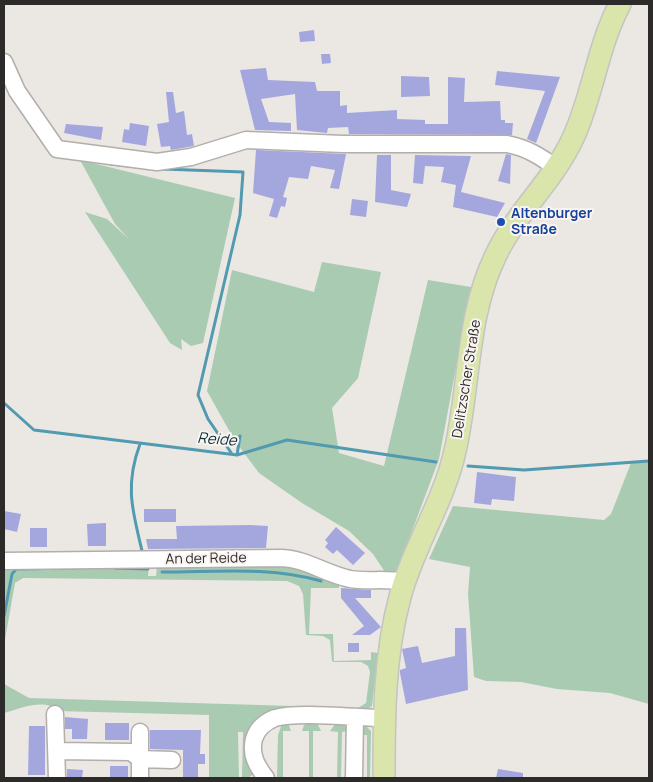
<!DOCTYPE html>
<html>
<head>
<meta charset="utf-8">
<style>
  body { margin:0 }
  #map { position:relative; width:653px; height:782px; overflow:hidden; background:#ebe7e3; font-family:Manrope,sans-serif }
  canvas { display:block }
  .frame { position:absolute; inset:0; border:5px solid #2c2b29; pointer-events:none }
</style>
</head>
<body>
<div id="map">
<canvas width="653" height="782"></canvas>
<div class="frame"></div>
</div>
<script>
const ctx = document.querySelector('canvas').getContext('2d');
ctx.lineJoin = 'round';
function fill(path, color) { ctx.fillStyle = color; ctx.fill(path, 'evenodd'); }
function stroke(path, color, width, dash) { ctx.strokeStyle = color; ctx.lineWidth = width; ctx.lineCap = dash ? 'butt' : 'round'; ctx.setLineDash(dash || []); ctx.stroke(path); }
function label(font, color, halo, rows, align = 'center') {
  ctx.font = font + ' Manrope,sans-serif'; ctx.lineWidth = 4; ctx.setLineDash([]); ctx.textBaseline = 'middle'; ctx.strokeStyle = halo; ctx.fillStyle = color; for (const [text, x, y, turn = 0] of rows) {
    ctx.save(); ctx.translate(x, y); ctx.rotate((+turn || 0) * Math.PI / 180); ctx.textAlign = isNaN(turn) ? turn : align; if (halo) ctx.strokeText(text, 0, 0); ctx.fillText(text, 0, 0); ctx.restore();
  }
}
const green = new Path2D(`
  M80,160L235,198L203,343L191,346L181,339L182,350L170,343L85,212L107,219L129,239L115,224Z
  M322,262L381,272L358,378L332,408L339,453L384,466L428,280L471,287L439,459L397,571L385,572L373,554L349,531L302,503L259,473L235,441L207,391L232,270L314,292Z
  M649,461V704L610,693L557,689L521,682L486,681L474,677L468,594L470,567L429,559L453,506L604,520L611,514L631,463Z
  M149,565L148,576H156L157,567L280,566L304,570L339,582V588H311L309,634H333L334,661L371,660V652L378,653L372,706L365,711L266,715L255,773L248,778H242L243,732H238L239,778H209V715L57,711C46,697 18,709 4,713V684L29,698L358,708L366,703L370,672L368,666L361,662H334L332,661L330,640L323,636L306,635L303,594L299,586L287,581L23,578L15,583L4,645V567Z
  M288,723L291,731H283V778H277L278,735L282,724Z
  M307,723H317L321,731H313V778H309V731H302L304,725Z
  M336,723L344,724L348,731L342,732L341,778H337L338,732L330,731Z
  M366,726L371,731L370,778H367V735H359L363,727Z`);
const stream = new Path2D(`
  M111,164L147,168
  M163,169L243,172L240,215L198,395L208,419L232,454
  M4,403L34,430L237,455L287,440L436,462
  M140,444C124,487 133,512 143,555
  M237,455L240,436
  M468,466L524,470L649,461
  M115,568L148,569
  M162,572C215,572 270,566 321,581
  M4,616L12,574L16,569L76,568`);
const building = new Path2D(`
  M314,30L315,41L300,42L299,32Z
  M321,54H330L331,63L322,64Z
  M266,68L268,80L315,82L317,91H340V106L347,105V113L397,110V119L425,120V124H448V77L465,78L464,102L500,101L501,120H505V123H513L512,135L353,134H349L348,127L328,128L327,133L297,130L295,94L261,99L269,122L291,123V131L255,130L240,70Z
  M497,71L560,77L536,143L527,139L545,91L495,85Z
  M401,76L429,77L430,96L401,97Z
  M166,92H173L176,113L184,111L187,135L192,134L194,146L171,150L170,146L161,147L157,124L169,122Z
  M130,123L149,126L146,146L122,142L124,129L129,130Z
  M66,124L103,127L101,140L64,133Z
  M256,150L346,154L339,189L330,188L335,170L311,166L308,179L289,177L283,197L287,198L285,207L281,206L277,218L269,216L274,199L253,193Z
  M506,154L511,155L510,184L498,181Z
  M377,155H391V190L411,194L407,207L375,202Z
  M415,155L471,156L461,192L505,203L497,217L453,207L456,185L441,182L444,167L425,166L423,184L413,183Z
  M352,199L368,201L366,217L350,215Z
  M477,472L516,477L514,501L492,499L491,505L474,503Z
  M144,509H176V522H144Z
  M4,511L21,514L17,532L4,529Z
  M106,523V546H88L87,524Z
  M250,525L268,526L266,548L148,549L146,539H177L176,526Z
  M336,527L365,553L353,565L337,550L333,554L325,547L328,543L325,540Z
  M30,528H47V547H30Z
  M341,588L371,590V598H355L381,627L370,635H352L364,626L341,598Z
  M455,628H466L468,690L406,704L400,673V670L406,668L402,649L418,646L422,663L455,656Z
  M348,643H359V652H348Z
  M65,717L88,719L87,739H72V729H65Z
  M105,723H129V740H105Z
  M29,726H45V775H28Z
  M150,730H201L200,754H205V764H198V778H183V750L150,749Z
  M110,766H128V778H110Z
  M67,769L83,770L82,778H67Z
  M498,769L523,773V778H496Z`);
const minor = new Path2D(`
  M4,62L17,91L57,149L157,162L191,157L246,140L343,144H507C527,148 540,156 556,168
  M4,561L282,558C306,559 326,574 350,579C368,582 386,578 405,582
  M55,714L57,778
  M57,751L131,752L140,759L172,760
  M140,778V732
  M266,778C257,766 250,755 254,739C257,729 265,722 275,718C297,711 359,718 384,718
  M354,778L355,718`);
const major = new Path2D(`
  M384,778C384,718 384,656 400,597C413,547 444,502 455,451C470,387 466,317 495,257C515,213 554,181 574,136C593,94 598,45 620,4`);
const markers = [
  [501,222,5,"#1a4fb4"]
];
const transitNames = [
  ["Altenburger",511,214],
  ["Straße",511,230]
];
const streetNames = [
  ["Delitzscher Straße",467,379,-81],
  ["An der Reide",206,559,-1]
];
const waterNames = [
  ["Reide",217,440,4]
];
fill(green, '#a9cbb2');
stroke(stream, '#519aaf', 3);
fill(building, '#a4a7de');
stroke(minor, '#b2aeab', 19);
stroke(major, '#c4c4c3', 24);
stroke(minor, '#fff', 16);
stroke(major, '#d9e5ab', 21);
for (const [x, y, r, color] of markers) { const dot = new Path2D(); dot.arc(x, y, r, 0, 2 * Math.PI); ctx.fillStyle = color; ctx.fill(dot); stroke(dot, '#f9f4f1', 2); }
label('bold 14px', '#164399', '#f9f4f1', transitNames, 'left');
label('14px', '#2c2b29', '#f9f4f1', streetNames);
label('italic 15px', '#0e323c', '#f9f4f1', waterNames);
</script>
</body>
</html>
